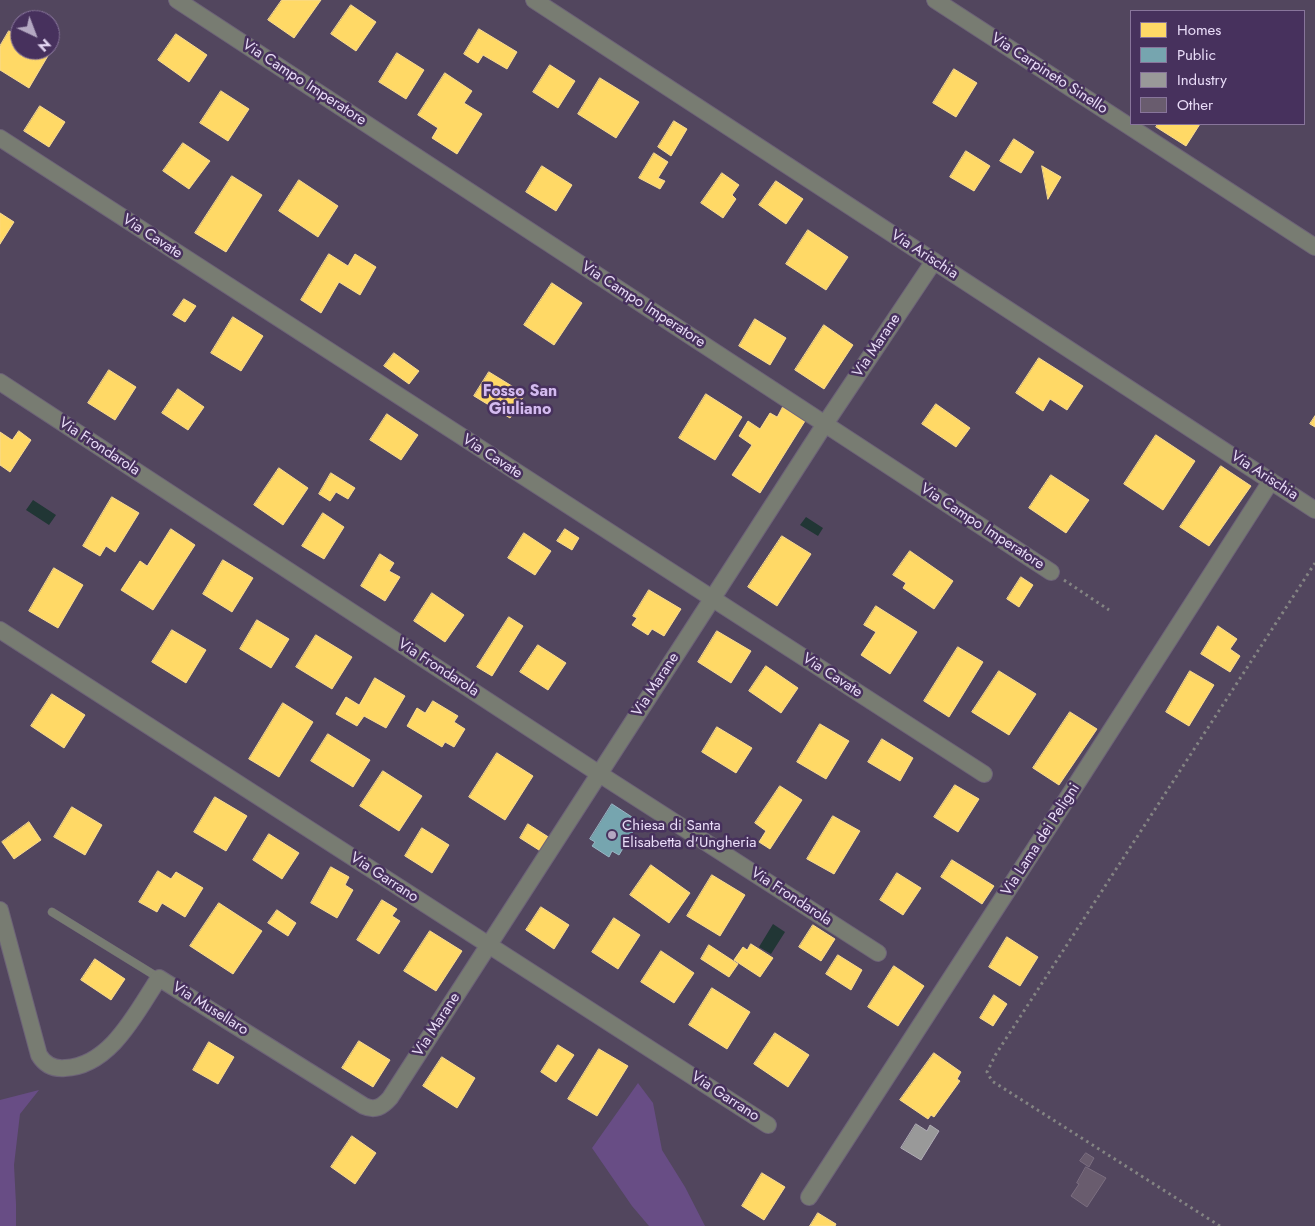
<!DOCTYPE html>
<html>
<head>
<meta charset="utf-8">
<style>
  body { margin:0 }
  #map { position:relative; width:1315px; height:1226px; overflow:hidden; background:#52465e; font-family:Jost,sans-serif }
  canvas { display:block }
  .legend { position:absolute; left:1130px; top:10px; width:175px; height:115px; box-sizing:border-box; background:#47315d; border:1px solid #88759b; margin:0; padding:6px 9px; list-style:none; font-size:15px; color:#e9dcf8 }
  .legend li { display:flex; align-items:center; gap:10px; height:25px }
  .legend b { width:25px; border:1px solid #88759b }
  .north { position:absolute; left:10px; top:10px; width:50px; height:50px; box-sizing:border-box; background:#47315d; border:1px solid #88759b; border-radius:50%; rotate:137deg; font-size:14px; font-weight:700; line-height:20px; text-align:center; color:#e9dcf8 }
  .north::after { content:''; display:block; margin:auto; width:18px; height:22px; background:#b4a8c2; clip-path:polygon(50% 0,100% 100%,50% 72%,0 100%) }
</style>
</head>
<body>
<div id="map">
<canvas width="1315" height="1226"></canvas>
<ul class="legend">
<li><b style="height:14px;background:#ffd966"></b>Homes</li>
<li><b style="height:14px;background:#76a5af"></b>Public</li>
<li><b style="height:14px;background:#999"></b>Industry</li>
<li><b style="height:14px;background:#695c6e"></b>Other</li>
</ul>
<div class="north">N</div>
</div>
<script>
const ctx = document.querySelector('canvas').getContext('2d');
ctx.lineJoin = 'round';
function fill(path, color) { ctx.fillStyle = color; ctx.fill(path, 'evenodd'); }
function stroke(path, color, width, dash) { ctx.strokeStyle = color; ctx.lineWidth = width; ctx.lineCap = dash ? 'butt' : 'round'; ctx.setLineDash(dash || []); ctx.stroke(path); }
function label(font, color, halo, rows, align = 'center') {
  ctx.font = font + ' Jost,sans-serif'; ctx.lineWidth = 5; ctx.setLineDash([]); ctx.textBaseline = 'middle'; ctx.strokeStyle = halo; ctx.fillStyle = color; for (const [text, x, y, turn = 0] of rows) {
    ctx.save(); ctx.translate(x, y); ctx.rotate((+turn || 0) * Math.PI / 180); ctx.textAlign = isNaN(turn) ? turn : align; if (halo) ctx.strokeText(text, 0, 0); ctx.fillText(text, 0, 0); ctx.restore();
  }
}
const green = new Path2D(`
  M638,1083L653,1103L662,1150L685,1187L705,1226H649L632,1206L592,1148Z
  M39,1090L20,1114L14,1165L16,1204V1226H0V1100Z`);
const water = new Path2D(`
  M33,500L56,515L49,525L26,510Z
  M806,517L823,528L818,536L800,525Z
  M773,924L785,932L771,954L759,947Z`);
const homes = new Path2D(`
  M282,0H321L294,38L268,20Z
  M351,5L376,22L356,51L331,34Z
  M479,29L517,52L507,69L483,55L478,63L464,54Z
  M9,31L20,37V50H42L49,54L29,88L0,70V46Z
  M176,34L207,55L189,82L158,60Z
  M397,53L424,70L406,99L379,82Z
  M550,65L575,81L558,108L533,92Z
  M954,69L977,83L956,117L933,103Z
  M445,73L472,91L464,103L482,114L457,154L432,138L438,128L418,115Z
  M600,78L639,102L616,138L578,114Z
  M221,91L249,109L228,141L200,123Z
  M40,106L65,122L49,147L24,131Z
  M674,121L687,129L671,156L658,147Z
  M1158,124H1200L1186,146L1156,127Z
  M1014,139L1034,152L1021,173L1000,161Z
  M183,143L210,161L189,189L163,171Z
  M966,151L990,166L974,191L950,177Z
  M654,153L668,162L658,178L665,181L660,189L639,178Z
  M542,166L572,185L556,211L526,192Z
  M1042,166L1061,177L1048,199Z
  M722,173L739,185L732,195L736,199L723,218L701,203Z
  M232,176L262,195L226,252L195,233Z
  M299,180L338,206L318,237L279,211Z
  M776,181L803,199L786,224L759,205Z
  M0,213L14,222L0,244Z
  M808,230L848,257L826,290L786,264Z
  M329,254L348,266L355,254L376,267L360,295L339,282L321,313L301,300Z
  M552,283L582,303L554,345L524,325Z
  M184,299L196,306L185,322L173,315Z
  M233,317L263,336L241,371L211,353Z
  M755,319L786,338L770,365L739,346Z
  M824,325L853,345L824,389L795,370Z
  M394,353L419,371L409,384L384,366Z
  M1039,358L1083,386L1067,410L1050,399L1043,411L1016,393Z
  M109,370L136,387L115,420L88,403Z
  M489,372L525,394L510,418L474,396Z
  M178,389L204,407L188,430L162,413Z
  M706,394L742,417L715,460L679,438Z
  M936,404L970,428L956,447L922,424Z
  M783,407L805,421L760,493L732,475L752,445L739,436L748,421L760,429L770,413L777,417Z
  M387,414L418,435L401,460L370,440Z
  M1315,416V427L1310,424Z
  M19,431L31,440L10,472L0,465V432L12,440Z
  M1156,435L1195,461L1163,510L1124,484Z
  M1221,466L1251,486L1209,546L1180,527Z
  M279,468L308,488L283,525L254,505Z
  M331,473L355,488L348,499L336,492L330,501L319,494Z
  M1051,475L1089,500L1066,533L1029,508Z
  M112,497L139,513L115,552L106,546L100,556L83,546Z
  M323,513L344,527L324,559L302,546Z
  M171,529L195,545L153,610L121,590L140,561L147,566Z
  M565,529L579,538L572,550L557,541Z
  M524,533L551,551L535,575L508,558Z
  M782,536L811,554L777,606L748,587Z
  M910,551L953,581L934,609L903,588L906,583L893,575Z
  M380,554L394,563L389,571L400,577L385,601L361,586Z
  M223,560L253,578L232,612L203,594Z
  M54,568L83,585L58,628L29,611Z
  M1021,577L1033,585L1019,607L1007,599Z
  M649,590L681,609L664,636L652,629L648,635L632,625L637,618L633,616Z
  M432,593L464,615L445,642L414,621Z
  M876,606L917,632L890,674L861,655L876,632L864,625Z
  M509,617L523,626L492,676L477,667Z
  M257,620L289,639L271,668L240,649Z
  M1218,626L1237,639L1230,649L1240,656L1230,672L1201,654Z
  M172,630L206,650L186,683L152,662Z
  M717,631L751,651L731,683L698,662Z
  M316,635L352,657L332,689L296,667Z
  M538,645L566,663L548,690L520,672Z
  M958,647L983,662L949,717L924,701Z
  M766,666L798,688L781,713L749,691Z
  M999,671L1036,694L1009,735L972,712Z
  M1190,671L1214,685L1189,726L1166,712Z
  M375,678L405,696L386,728L364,716L357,726L336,714L346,697L359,705Z
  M52,694L85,715L64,748L31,726Z
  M433,701L458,716L454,722L465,729L454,747L445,742L442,747L407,726L417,708L425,713Z
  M283,703L313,722L279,777L249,759Z
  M1070,712L1097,729L1059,785L1033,768Z
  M820,724L849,741L826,779L797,762Z
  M717,727L752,748L736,773L702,752Z
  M328,734L370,760L353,787L311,761Z
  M882,739L913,758L900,781L868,762Z
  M497,753L533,776L505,820L469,797Z
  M383,771L422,796L399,831L360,806Z
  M955,785L979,799L958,832L934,817Z
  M780,786L802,800L770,849L759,842L766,831L755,823Z
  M215,797L247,816L226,851L194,832Z
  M72,807L102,825L85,855L54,837Z
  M833,816L860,831L834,874L807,859Z
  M29,822L41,840L14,859L2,842Z
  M528,824L550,838L542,852L520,838Z
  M422,828L449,845L432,873L405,856Z
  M269,834L299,853L282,879L253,860Z
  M952,860L994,886L982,904L941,877Z
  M651,865L690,893L669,923L630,895Z
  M331,867L349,877L345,885L353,890L337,918L311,903Z
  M158,871L171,879L176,872L203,888L185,917L162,903L157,912L139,902Z
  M897,873L921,888L903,915L880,900Z
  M712,875L745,895L720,936L687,916Z
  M382,900L397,909L392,916L400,921L379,954L357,940Z
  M219,903L262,931L233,974L190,946Z
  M541,907L569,925L554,949L526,930Z
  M277,910L296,923L288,936L268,923Z
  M614,918L640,935L618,969L592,952Z
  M813,925L835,939L821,961L799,947Z
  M430,931L462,951L436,991L404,971Z
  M1007,937L1038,957L1020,986L989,967Z
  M751,944L773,958L760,977L734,960L743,947L747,950Z
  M709,945L738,964L729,977L701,959Z
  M661,951L694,973L674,1003L641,982Z
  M838,955L862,970L851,990L826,974Z
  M95,959L125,979L111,1000L81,980Z
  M894,966L924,986L898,1026L868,1007Z
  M712,988L750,1012L727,1049L689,1025Z
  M994,995L1007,1004L993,1026L980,1018Z
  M775,1033L809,1055L788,1087L754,1064Z
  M359,1041L390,1060L373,1087L342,1068Z
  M209,1042L234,1057L218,1084L193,1070Z
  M558,1045L574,1055L556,1082L541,1072Z
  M599,1049L628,1066L597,1116L568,1099Z
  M934,1053L961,1072L957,1079L960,1081L934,1117L931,1115L928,1119L900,1100Z
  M442,1057L475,1078L457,1108L423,1086Z
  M352,1136L376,1153L355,1184L331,1167Z
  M762,1173L785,1187L764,1220L742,1206Z
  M818,1213L836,1224L835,1226H810Z`);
const public = new Path2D(`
  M612,804L635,819L630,827L634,830L619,855L612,851L609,857L592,846L595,842L590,839Z`);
const industry = new Path2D(`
  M916,1124L927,1131L930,1125L939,1131L921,1160L901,1148Z`);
const building = new Path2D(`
  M1086,1153L1094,1158L1089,1167L1080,1161Z
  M1086,1167L1106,1178L1087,1207L1071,1196L1079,1184L1077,1183Z`);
const path = new Path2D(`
  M1064,580L1109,610
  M1220,1226L992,1081L987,1072L996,1054L1315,563`);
const lane = new Path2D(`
  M52,912L159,978`);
const street = new Path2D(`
  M177,0L1051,572
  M534,0L1315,510
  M935,0L1315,247
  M0,138L984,774
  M0,382L598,773L878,953
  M0,630L768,1125
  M0,910L39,1055C45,1065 54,1069 65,1068C111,1066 137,1011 159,978L364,1106C375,1111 382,1107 390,1098L825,424L934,261
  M809,1197L1054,819L1271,481`);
const markers = [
  [612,835,5,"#b4a8c2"]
];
const streetNames = [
  ["Via Carpineto Sinello",1049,74,33],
  ["Via Campo Imperatore",304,83,33],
  ["Via Cavate",152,237,33],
  ["Via Arischia",924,255,33],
  ["Via Campo Imperatore",643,305,33],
  ["Via Marane",877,346,-56],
  ["Via Frondarola",99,447,33],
  ["Via Cavate",492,457,33],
  ["Via Arischia",1264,476,33],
  ["Via Campo Imperatore",982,527,33],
  ["Via Frondarola",438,668,33],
  ["Via Cavate",832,676,33],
  ["Via Marane",656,685,-57],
  ["Via Lama dei Peligni",1041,840,-57],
  ["Via Garrano",384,878,33],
  ["Via Frondarola",791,897,33],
  ["Via Musellaro",210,1009,32],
  ["Via Marane",437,1025,-57],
  ["Via Garrano",725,1097,33]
];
const poiNames = [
  ["Chiesa di Santa",622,826],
  ["Elisabetta d'Ungheria",622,843]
];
const neighbourhoodNames = [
  ["Fosso San",520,392],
  ["Giuliano",520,410]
];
fill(green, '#684d85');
fill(water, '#213635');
fill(homes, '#ffd966');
stroke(homes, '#f8da92', 1);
fill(public, '#76a5af');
stroke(public, '#98b6c5', 1);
fill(industry, '#999');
stroke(industry, '#b1adb6', 1);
fill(building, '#695c6e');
stroke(building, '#7b6e80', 1);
stroke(lane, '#6d6378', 9);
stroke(street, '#6d6378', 18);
stroke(path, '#848483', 3, [2.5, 4]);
stroke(lane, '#787c72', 8);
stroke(street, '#787c72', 16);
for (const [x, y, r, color] of markers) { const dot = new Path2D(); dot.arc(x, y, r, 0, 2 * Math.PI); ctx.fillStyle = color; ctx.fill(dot); stroke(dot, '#47315d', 2); }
label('15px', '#e9dcf8', '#47315d', streetNames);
label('15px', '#e9dcf8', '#47315d', poiNames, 'left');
label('bold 16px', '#d3baef', '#47315d', neighbourhoodNames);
</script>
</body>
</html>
